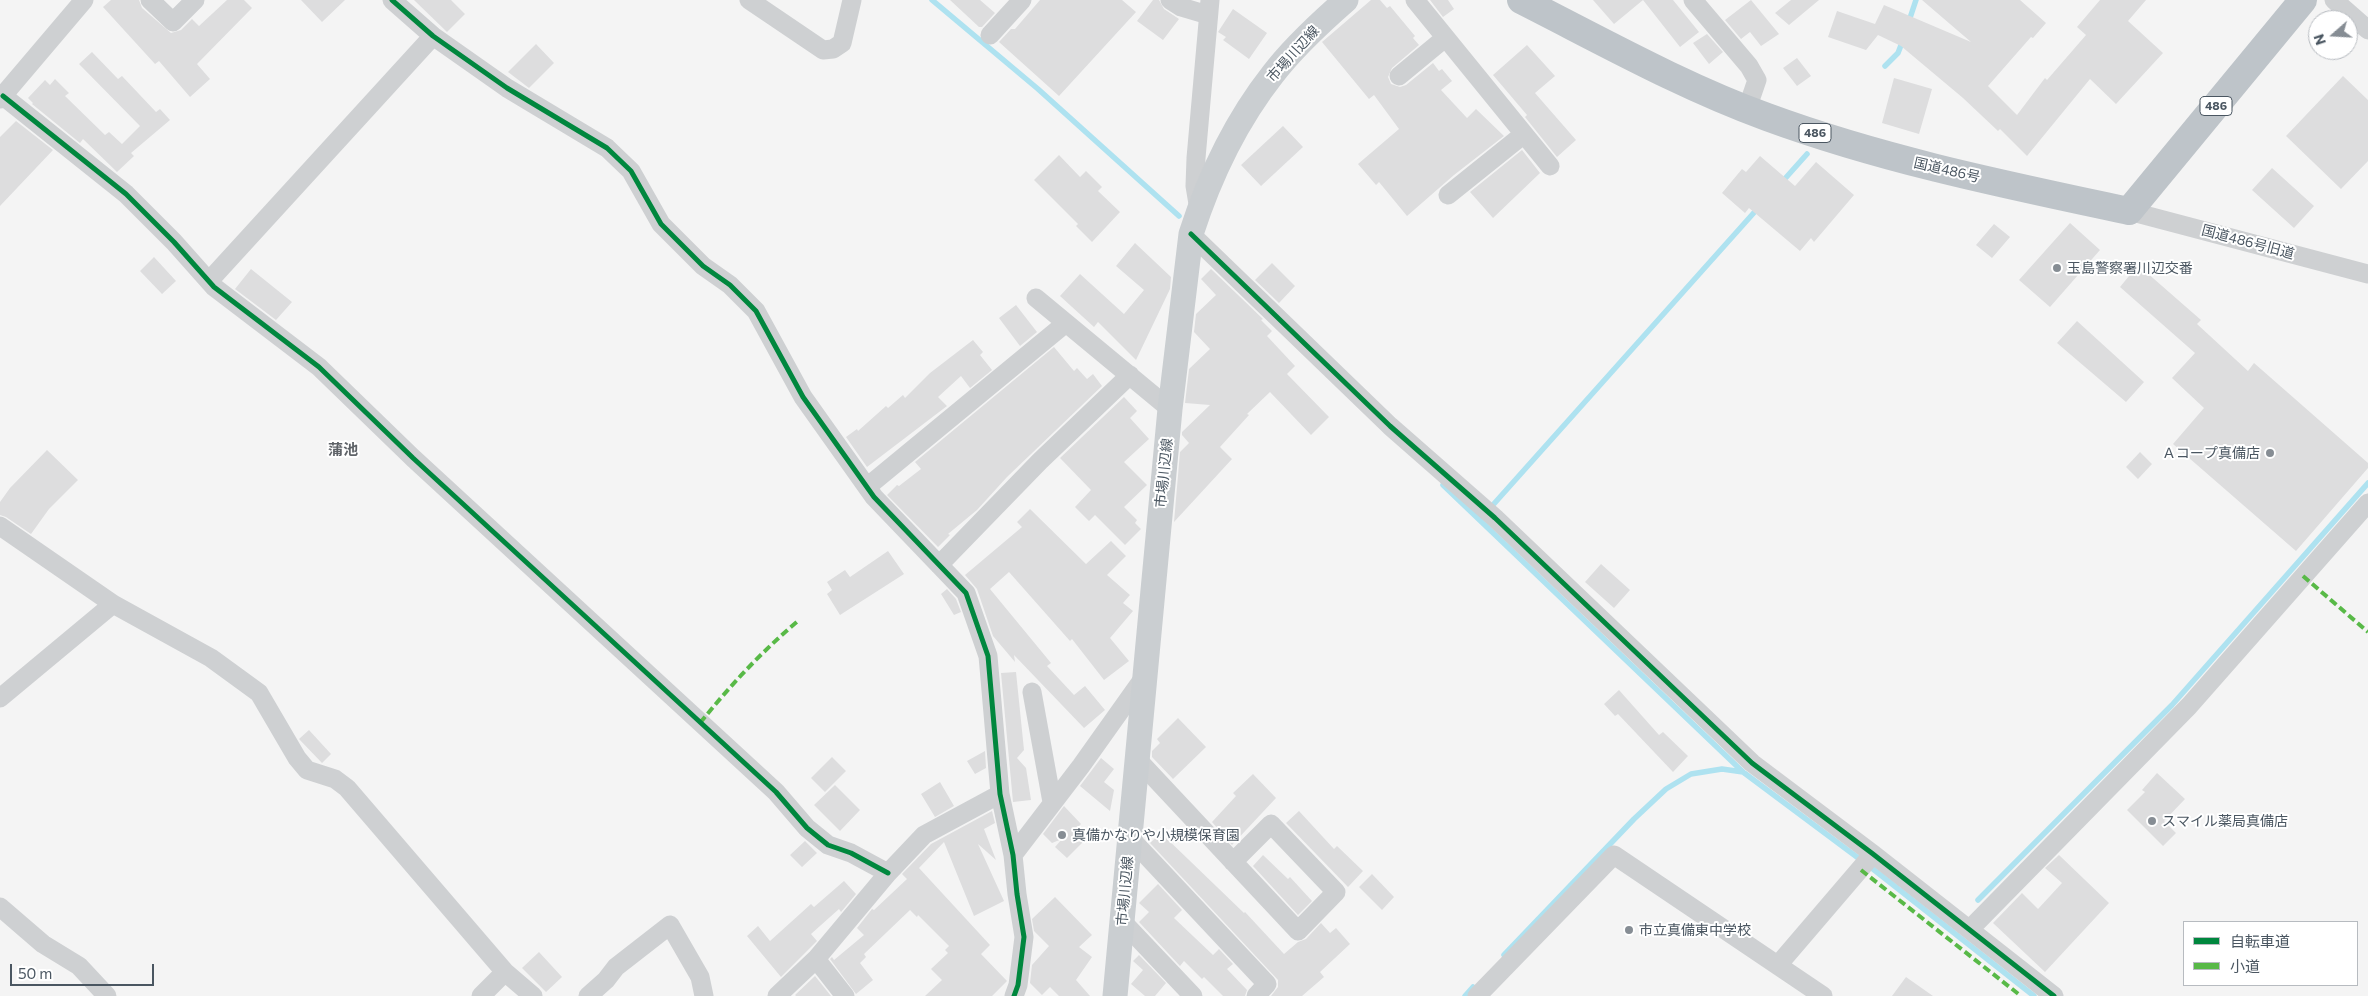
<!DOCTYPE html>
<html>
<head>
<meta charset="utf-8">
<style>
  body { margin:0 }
  #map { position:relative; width:2368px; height:996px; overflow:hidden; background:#f4f4f4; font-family:Commissioner,"Noto Sans JP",sans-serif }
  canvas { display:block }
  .legend { position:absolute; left:2183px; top:921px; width:175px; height:65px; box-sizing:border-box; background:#fff; border:1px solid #b7bbc0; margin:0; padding:6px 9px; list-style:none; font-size:15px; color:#4a5661 }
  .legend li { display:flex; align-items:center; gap:10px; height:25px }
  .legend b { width:25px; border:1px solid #b7bbc0 }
  .north { position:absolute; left:2308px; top:10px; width:50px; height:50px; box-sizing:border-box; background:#fff; border:1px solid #b7bbc0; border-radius:50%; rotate:251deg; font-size:14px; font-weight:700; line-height:20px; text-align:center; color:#4a5661 }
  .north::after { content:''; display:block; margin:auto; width:18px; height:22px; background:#868d94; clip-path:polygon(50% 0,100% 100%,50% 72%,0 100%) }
  .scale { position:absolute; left:10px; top:964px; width:144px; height:22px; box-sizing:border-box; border:2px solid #4a5661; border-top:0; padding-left:6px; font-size:15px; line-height:18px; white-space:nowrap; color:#4a5661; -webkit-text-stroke:4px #fff; paint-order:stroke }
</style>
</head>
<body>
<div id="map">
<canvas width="2368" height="996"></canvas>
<ul class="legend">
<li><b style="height:6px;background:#00873e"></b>自転車道</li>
<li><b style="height:6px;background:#58b947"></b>小道</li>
</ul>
<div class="north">N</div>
<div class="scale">50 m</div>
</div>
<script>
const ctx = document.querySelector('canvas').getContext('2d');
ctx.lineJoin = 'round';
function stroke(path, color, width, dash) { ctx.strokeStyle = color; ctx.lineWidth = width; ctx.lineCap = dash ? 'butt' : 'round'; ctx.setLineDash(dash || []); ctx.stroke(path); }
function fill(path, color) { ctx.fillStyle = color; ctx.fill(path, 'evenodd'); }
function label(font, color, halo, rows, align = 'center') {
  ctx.font = font + ' Commissioner,"Noto Sans JP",sans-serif'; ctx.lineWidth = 4; ctx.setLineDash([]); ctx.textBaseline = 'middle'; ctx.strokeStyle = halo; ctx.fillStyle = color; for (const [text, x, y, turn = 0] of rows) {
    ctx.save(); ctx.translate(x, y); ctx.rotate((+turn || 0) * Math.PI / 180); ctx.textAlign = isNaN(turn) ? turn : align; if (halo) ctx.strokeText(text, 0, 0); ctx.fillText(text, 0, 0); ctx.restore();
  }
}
const stream = new Path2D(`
  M932,0L1038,89L1179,216
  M1909,21L1916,0
  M1885,66L1898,53L1903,40
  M1782,182L1807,154
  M1443,485L1743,772L1873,869L2034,996
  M1492,506L1759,207
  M1978,900L2172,705L2368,483
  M1504,955L1634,819L1666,789L1691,774L1722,769L1743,772
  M1465,996L1473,987`);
const building = new Path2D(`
  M111,0H139L142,8L171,33L181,30L192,19L199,26L227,0H244L252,8L197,64L210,79L190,97L159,61L155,64L103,7Z
  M301,0H345L322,22Z
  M414,0H451L465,14L447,32Z
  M950,0H980L995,13L982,27H979Z
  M1040,0H1122L1136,12L1059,96L999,42L1011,29H1015Z
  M1153,0H1159L1164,9L1179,19L1163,40L1137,21Z
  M1371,0H1380L1387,8L1390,6L1415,36L1413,38L1419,45L1392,68L1388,77L1391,84L1400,87L1406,85L1433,63L1439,71L1442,69L1452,81L1441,90L1467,118L1476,109L1504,136L1454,175L1407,216L1379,182L1376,185L1358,164L1399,129L1374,95L1369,99L1322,42Z
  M1430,0H1448L1454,9L1443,17Z
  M1593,0H1643L1614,24Z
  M1643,0H1673L1699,32L1680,47Z
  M1751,0L1779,34L1761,46L1750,32L1741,39L1725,20Z
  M1791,0H1819L1789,25L1775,13Z
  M1922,0H2020L2046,23L2033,38L2031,37L1988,86L2017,115L2045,78L2047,80L2086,35L2077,27L2100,0H2146L2128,21L2163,53L2116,104L2090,79L2027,156L2000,129L1998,131L1963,98L1901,46L1878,35L1866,50L1828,37L1837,11L1875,24L1884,5L1971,42Z
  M1233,9L1267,33L1249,59L1223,40L1226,37L1218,32Z
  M1707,34L1723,52L1709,64L1693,43Z
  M536,44L554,63L529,88L508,72Z
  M1527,45L1555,76L1535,93L1576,140L1557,157L1525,117L1527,115L1493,75Z
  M92,52L118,79L122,76L156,112L160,109L170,120L131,153L134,156L117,172L83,139L80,143L32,104L33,103L28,98L45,80L50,85L55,79L69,93L65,96L105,135L109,132L122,144L140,126L79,64Z
  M1797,58L1811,76L1797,86L1783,68Z
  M2343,76L2368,100V161L2341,189L2286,136Z
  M1894,78L1932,89L1919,134L1882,123Z
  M16,121L53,150L0,206V137Z
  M1283,126L1303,147L1261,186L1241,165Z
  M1522,150L1540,173L1493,218L1470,192Z
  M1059,155L1080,177L1086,171L1102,187L1098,191L1120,212L1092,242L1076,226L1078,224L1034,180Z
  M1760,156L1795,186L1816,162L1854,195L1814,242L1811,238L1800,251L1749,208L1745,213L1722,193L1742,169L1746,172Z
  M2272,168L2314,206L2294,228L2252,190Z
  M2070,223L2100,250L2050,307L2019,280Z
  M1994,224L2010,237L1992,258L1976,245Z
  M1135,243L1171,277L1170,289L1136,360L1098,322L1094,327L1060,296L1080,274L1124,314L1144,290L1116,266Z
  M154,257L176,281L162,294L140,271Z
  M1272,263L1295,286L1279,303L1255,280Z
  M2138,265L2201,320L2197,324L2248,371L2254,363L2368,463V468L2296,551L2173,444L2204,408L2172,378L2195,353L2120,287Z
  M251,269L292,302L276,320L235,289Z
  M1211,269L1263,319L1261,320L1272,331L1267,336L1295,366L1287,374L1329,417L1311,435L1270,392L1247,414L1249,415L1220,447L1232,459L1174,522L1180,452L1189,443L1182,435V432L1210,405L1185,403L1189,369L1210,349L1194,332L1196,314L1216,295L1201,279Z
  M1016,305L1037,332L1020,346L999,318Z
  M2077,321L2144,382L2126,402L2057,343Z
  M973,340L983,352L980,355L992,370L970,388L961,376L938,397L947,406L867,467L846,437L857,429L858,431L886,406L888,408L903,395L905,398L930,373Z
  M1054,347L1074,371L1077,368L1087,379L1093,374L1102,386L1007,477L977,510L948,534L950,535L938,547L887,495L897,485L899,486L921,469L915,462Z
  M1124,397L1137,411L1130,418L1149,439L1124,462L1147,485L1124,507L1137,520L1135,523L1141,529L1125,545L1095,515L1089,521L1075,507L1091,490L1060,458Z
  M47,450L78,480L49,509L31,534L6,517L0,515V502L10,488Z
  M2140,452L2152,464L2138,479L2126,467Z
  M1030,509L1086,564L1111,541L1126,556L1107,575L1130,595L1123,603L1133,611L1110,638L1129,661L1104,680L1072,639L1070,641L1009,572L990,589L1051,663L1047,666L1074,695L1085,686L1105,710L1084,728L1014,655L1015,662L993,636L977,589L965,575L1022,527L1017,522Z
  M888,551L904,574L840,615L827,594L832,590L827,582L845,570L850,577Z
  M1601,564L1630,590L1614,608L1585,582Z
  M947,589L956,599L961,612L954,615L941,594Z
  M1016,672L1024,750L1017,758L1026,768L1031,800L1013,802L1001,673Z
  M1619,690L1659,735L1663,732L1688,756L1673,772L1618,714L1615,716L1604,704Z
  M1178,718L1206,747L1173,779L1152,757V751L1160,743L1157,739Z
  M309,730L331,754L322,763L299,739Z
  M985,751L986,768L975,774L967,761Z
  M832,757L846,771L825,792L811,778Z
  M1101,758L1114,769L1104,782L1114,790L1110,811L1080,786Z
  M2157,773L2185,799L2164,821L2176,833L2163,846L2127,810L2145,792L2142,790Z
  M1253,774L1276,798L1232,845L1212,822L1236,796L1233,793Z
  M940,782L954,806L935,817L921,794Z
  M835,785L860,810L840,831L814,805Z
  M1064,806L1081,824L1075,830L1085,840L1067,858L1055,847L1062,839L1052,843L1043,834Z
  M992,811L995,823L984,829L996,860L978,844L1004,901L974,916L944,842L919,868L990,945L981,954L1007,981L992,996H925L942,980L931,969L948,953L945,950L949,946L918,915L917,917L910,910L864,954L866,957L860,963L873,980L856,994L830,959L832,957L834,960L864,935L857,928L872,909L874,910L907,879L902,874L931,844Z
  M1299,811L1334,849L1337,846L1363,871L1348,887L1286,823Z
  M1161,833L1244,913L1245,912L1284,954L1298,942L1306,939L1321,923L1330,933L1336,928L1350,944L1320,972L1324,977L1302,996H1271L1278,987V980L1150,843Z
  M805,841L817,853L802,867L790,855Z
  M1263,855L1288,879L1290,877L1312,901L1298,915L1253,866Z
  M2059,855L2109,903L2045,972L1993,923L2022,893L2038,909L2062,883L2045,868Z
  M1372,874L1394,897L1382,910L1359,887Z
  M844,881L856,894L841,912L839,909L811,934L817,941L781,977L747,936L758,926L770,941L811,904L814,907Z
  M1158,884L1182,910L1174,918L1213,955L1219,949L1233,964L1227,969L1247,990L1245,996H1223L1204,977L1202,979L1184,961L1180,966L1139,922L1149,912L1139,903Z
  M1055,897L1092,935L1079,947L1092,957L1076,980L1090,996H1059L1050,987L1042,995L1030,983L1032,965L1049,946L1034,931L1032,919Z
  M539,952L562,977L546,992L522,968Z
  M1139,955L1166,983L1155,996H1145L1131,984L1143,970L1133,961Z
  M815,976L831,996H796L795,995Z
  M1906,977L1933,996H1892Z`);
const minor = new Path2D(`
  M150,0L173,22L195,0
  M392,0L433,36L507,88L607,148L631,171L661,224L703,266L730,285L756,311L803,397L874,497L966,593L988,656L1000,794L1013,855L1017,894L1024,937L1018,985L1014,996
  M749,0L823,50L833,49L842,43L852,0
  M1170,0L1181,7L1208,15
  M1415,0L1550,166
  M1693,0L1749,66L1757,80L1747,109
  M2334,0L2368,30
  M990,35L1022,0
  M1399,76L1445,38
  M3,96L126,194L174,242L214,287L319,367L413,458L776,792L807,828L828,845L851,853L888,873
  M0,99L84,0
  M1448,195L1524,134
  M1199,210L1195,186L1196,158L1210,0
  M2129,211L2368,274
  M1191,234L1390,426L1495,518L1752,763L1873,854L2054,996
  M209,281L433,36
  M1036,298L1170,409
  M867,487L1066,323
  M0,526L113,604L211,658L259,693L297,758L307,770L335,779L347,788L505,972L533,996
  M939,565L1040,461L1130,375
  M1032,692L1052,802
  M0,698L113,604
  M1137,759L1298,931L1336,892L1271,824L1233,862
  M1130,838L1267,984L1256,996
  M1013,855L1081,766L1145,676
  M0,907L43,944L79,966L107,996
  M1122,921L1193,996
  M1970,929L2189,706L2368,503
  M816,959L888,873L924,835L1000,794
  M1778,965L1873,854
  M481,996L505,972
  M588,996L606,980L616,967L670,925L700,977L704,996
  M777,996L816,959L845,996
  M1477,996L1614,855L1823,996`);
const major = new Path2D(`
  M1115,996L1170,409L1191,234C1209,178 1236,121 1273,74C1292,49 1322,21 1346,0`);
const highway = new Path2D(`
  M1521,0C1602,41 1682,86 1767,117C1884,160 2007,185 2129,211L2303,0`);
const quiet = new Path2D(`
  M2303,576L2368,632
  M700,723C730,686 761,652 798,621
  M1861,870L2021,996`);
const cycleway = new Path2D(`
  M392,0L433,36L507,88L607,148L631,171L661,224L703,266L730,285L756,311L803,397L874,497L966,593L988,656L1000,794L1013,855L1017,894L1024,937L1018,985L1014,996
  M3,96L126,194L174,242L214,287L319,367L413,458L776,792L807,828L828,845L851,853L888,873
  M1191,234L1390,426L1495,518L1752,763L1873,854L2054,996`);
const markers = [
  [2057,268,5,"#868d94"],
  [2270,453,5,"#868d94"],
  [2152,821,5,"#868d94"],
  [1062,835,5,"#868d94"],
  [1629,930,5,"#868d94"]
];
const shields = [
  [2216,106,32],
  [1815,133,32]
];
const shieldNames = [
  ["486",2216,106],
  ["486",1815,133]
];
const streetNames = [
  ["市場川辺線",1293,54,-48],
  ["国道486号",1947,170,13],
  ["国道486号旧道",2248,242,15],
  ["市場川辺線",1164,473,-84],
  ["市場川辺線",1125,891,-85]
];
const poiNames = [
  ["玉島警察署川辺交番",2067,268],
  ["Ａコープ真備店",2260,453,"right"],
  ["スマイル薬局真備店",2162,821],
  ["真備かなりや小規模保育園",1072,835],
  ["市立真備東中学校",1639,930]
];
const neighbourhoodNames = [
  ["蒲池",343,450]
];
stroke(stream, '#aee2f0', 5.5);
fill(building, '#ddddde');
stroke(minor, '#ced0d2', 19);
stroke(major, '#caced1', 25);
stroke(highway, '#bec4c9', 28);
stroke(quiet, '#58b947', 4, [8, 4]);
stroke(cycleway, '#00873e', 5);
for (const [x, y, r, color] of markers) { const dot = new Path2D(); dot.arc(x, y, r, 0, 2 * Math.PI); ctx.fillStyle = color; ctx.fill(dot); stroke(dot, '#fff', 2); }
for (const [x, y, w] of shields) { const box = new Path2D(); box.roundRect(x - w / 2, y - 9.5, w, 19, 4); ctx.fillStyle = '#fff'; ctx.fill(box); stroke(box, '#4a5661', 1); }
label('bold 12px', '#4a5661', null, shieldNames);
label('14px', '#4a5661', '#fff', streetNames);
label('14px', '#4a5661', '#fff', poiNames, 'left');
label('bold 15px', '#5f6368', '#fff', neighbourhoodNames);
</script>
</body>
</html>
